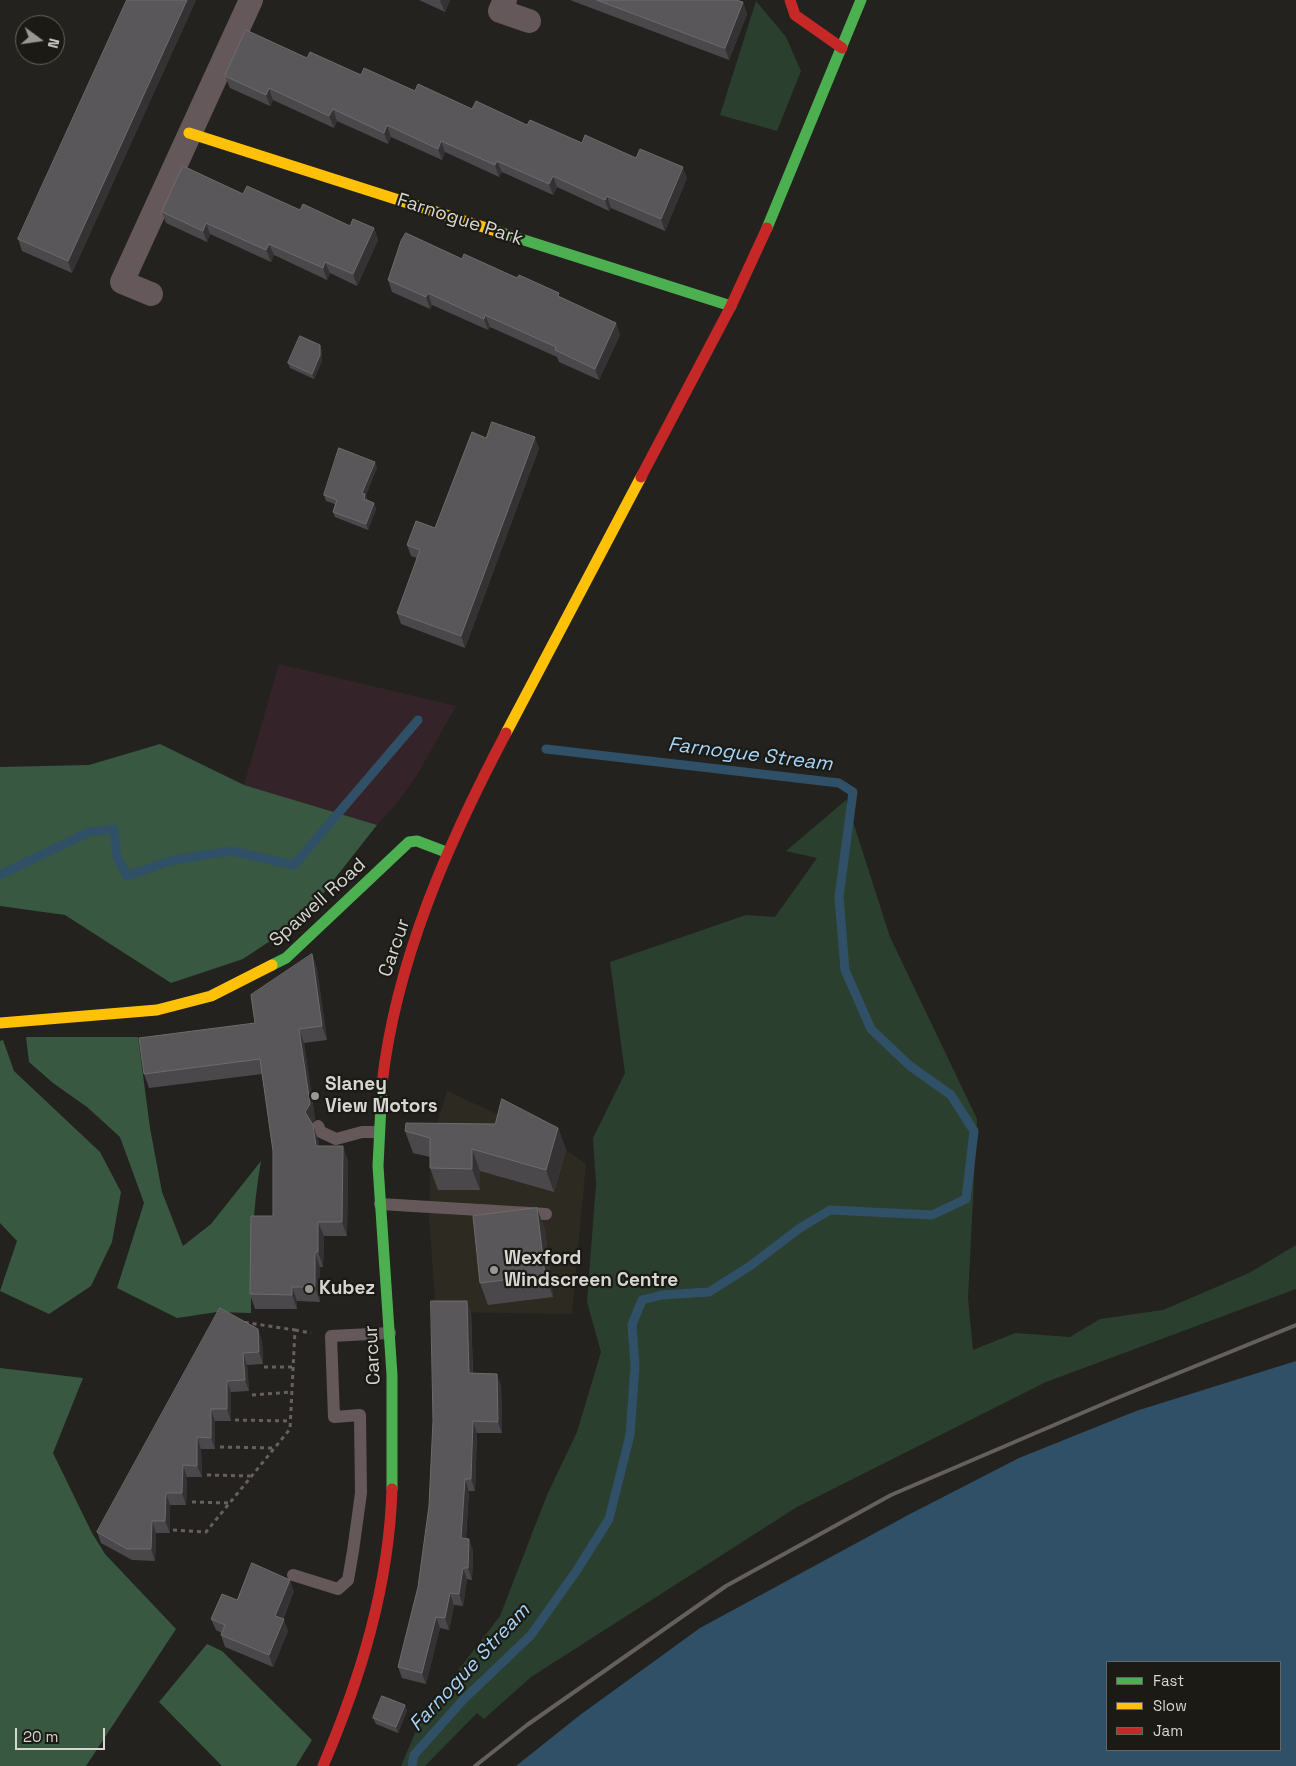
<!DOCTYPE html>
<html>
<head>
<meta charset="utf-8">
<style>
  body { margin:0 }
  #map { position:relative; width:1296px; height:1766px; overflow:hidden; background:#23221f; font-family:"Space Grotesk",sans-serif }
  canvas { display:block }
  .legend { position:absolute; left:1106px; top:1661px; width:175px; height:90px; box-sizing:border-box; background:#1b1a15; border:1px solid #666561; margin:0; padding:6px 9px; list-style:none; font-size:15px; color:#d6d6d2 }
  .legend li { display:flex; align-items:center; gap:10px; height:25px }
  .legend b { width:25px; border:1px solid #666561 }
  .north { position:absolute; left:15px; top:15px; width:50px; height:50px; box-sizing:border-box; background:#1b1a15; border:1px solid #666561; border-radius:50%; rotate:104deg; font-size:14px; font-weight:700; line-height:20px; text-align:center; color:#d6d6d2 }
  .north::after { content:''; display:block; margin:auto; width:18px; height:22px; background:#979793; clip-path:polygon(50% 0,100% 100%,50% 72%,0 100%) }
  .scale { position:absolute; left:15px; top:1728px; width:90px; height:22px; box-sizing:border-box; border:2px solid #d6d6d2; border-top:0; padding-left:6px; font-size:15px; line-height:18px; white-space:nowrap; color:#d6d6d2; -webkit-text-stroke:4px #1b1a15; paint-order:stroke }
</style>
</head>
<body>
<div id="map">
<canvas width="1296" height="1766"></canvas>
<ul class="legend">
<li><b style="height:6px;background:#4caf50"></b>Fast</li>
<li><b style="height:6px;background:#ffc107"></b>Slow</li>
<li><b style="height:6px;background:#c62828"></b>Jam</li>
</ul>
<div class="north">N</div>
<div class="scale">20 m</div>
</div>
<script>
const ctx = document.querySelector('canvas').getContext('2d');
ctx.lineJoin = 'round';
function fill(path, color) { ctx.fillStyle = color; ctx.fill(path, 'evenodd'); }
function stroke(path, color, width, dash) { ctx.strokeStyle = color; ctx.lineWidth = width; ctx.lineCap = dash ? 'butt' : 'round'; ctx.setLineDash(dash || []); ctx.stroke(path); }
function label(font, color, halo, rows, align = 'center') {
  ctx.font = font + ' "Space Grotesk",sans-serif'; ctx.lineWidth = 4.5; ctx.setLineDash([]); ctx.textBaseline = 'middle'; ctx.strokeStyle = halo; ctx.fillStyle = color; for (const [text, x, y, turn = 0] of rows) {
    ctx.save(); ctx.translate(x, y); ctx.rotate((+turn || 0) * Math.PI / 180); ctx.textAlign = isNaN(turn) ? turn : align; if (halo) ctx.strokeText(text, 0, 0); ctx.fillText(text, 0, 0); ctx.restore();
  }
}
const built = new Path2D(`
  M447,1091L510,1120L566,1150L586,1164L572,1314L436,1312L429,1219L431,1144Z`);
const industrial = new Path2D(`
  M279,664L456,706L417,775L397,803L377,825L244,785Z`);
const green = new Path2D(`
  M756,1L786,37L801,71L777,131L720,115Z
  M846,800L890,937L977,1119L968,1298L973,1350L1015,1333L1070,1337L1100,1319L1163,1310L1249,1273L1296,1245V1289L1046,1382L797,1507L531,1677L484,1719L477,1713L425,1766H401L421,1719L500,1616L547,1495L577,1432L601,1352L587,1302L596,1184L593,1138L625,1073L610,962L746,915L775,917L817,858L786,851Z`);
const forest = new Path2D(`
  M160,744L244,785L377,825L303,919L243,959L171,983L65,915L0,906V767L89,765Z
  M26,1037H138L150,1128L162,1192L183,1246L211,1224L261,1161C252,1211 251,1262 251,1313L217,1312L177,1318L117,1288L144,1203L120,1137L87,1107L53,1083L29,1062Z
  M3,1040L14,1071L100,1152L121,1192L112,1242L91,1286L49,1314L0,1291L17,1241L0,1223V1041Z
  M0,1368L83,1378L53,1453L92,1533L105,1554L176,1629L86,1766H0Z
  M207,1644L222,1651L312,1740L296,1766H222L159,1702Z`);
const water = new Path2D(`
  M1296,1361V1766H516L580,1715L700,1628L910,1514L1019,1458L1136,1411ZM1107,1662H1280V1750H1107Z`);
const stream = new Path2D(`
  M0,875L89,832L114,829L117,857L127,876L173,860L231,851L294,865L418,720
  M412,1766L414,1755L463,1700L531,1635L577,1570L609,1519L630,1435L635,1366L632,1325L642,1300L662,1295L709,1292L750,1266L800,1228L830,1210L932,1215L966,1199L974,1131L951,1095L910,1066L871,1029L845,970L839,897L853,792L839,783L546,749`);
const path = new Path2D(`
  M295,1330L311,1333
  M264,1367H293
  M252,1395L292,1392
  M235,1420L290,1421
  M220,1447L274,1448
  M207,1475L250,1476
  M192,1502L229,1503
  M173,1530L206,1532L290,1429L295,1330L242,1322`);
const lane = new Path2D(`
  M318,1126L321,1132L336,1139L362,1132H379
  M380,1204L546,1214
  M293,1575L338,1589L348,1580L353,1551L361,1493L360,1415L334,1417L331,1336L390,1333`);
const street = new Path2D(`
  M505,0L500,11L529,21
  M151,294L122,282L251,0`);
const fast = new Path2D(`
  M767,228L861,0
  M502,233L731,306
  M272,965L286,958L409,842L417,841L446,852
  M382,1084L378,1166L392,1375V1489`);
const slow = new Path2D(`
  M189,133L502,233
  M506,733L641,477
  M0,1023L157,1010L211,996L272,965`);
const jam = new Path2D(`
  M790,0L795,15L842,48
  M641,477L731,306L767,228
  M382,1084C396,960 448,843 506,733
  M323,1766C361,1677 389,1586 392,1489`);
const rail = new Path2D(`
  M475,1766L527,1725L726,1586L891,1495L1117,1398L1296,1325`);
const wall = new Path2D(`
  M127,0H196L72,273L22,251L18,239Z
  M419,0H450L445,12Z
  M570,0H736L743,2L747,14L729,60Z
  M307,58L472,109L527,125L582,143L636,158L687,178L665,231L611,208L609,211L557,187L553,195L502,172L499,177L445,152L442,160L391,137L388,144L337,121L334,128L273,100L270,106L230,88L225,76Z
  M300,210L350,226L374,228L378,240L357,286L330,273L327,280L274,255L271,262L210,234L207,242L166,223L162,212Z
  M462,259L561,298L616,323L620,335L599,380L559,362L557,357L490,327L488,330L432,305L430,309L392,292L388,280Z
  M322,351V361L314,379L290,368L288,363Z
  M486,438L539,448L465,648L401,624L397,613L417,558L411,556L407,545L435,528Z
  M377,467L366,495L367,500L374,503L376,509L368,530L335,517L333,512L335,504L326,501L324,495Z
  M312,954L317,969L327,1040L304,1043L315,1119L312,1123L318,1140L319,1146L348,1160L347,1236H324L323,1267H320V1302L297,1301V1309H255L250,1294L273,1216V1151L262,1074L149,1088L144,1074L255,1023Z
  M558,1128L566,1150L554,1192L480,1171V1190H438L430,1168V1157L413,1153L405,1131Z
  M537,1208L545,1230L553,1297L488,1305L480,1283Z
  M471,1312L473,1373L501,1385L502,1433H477L475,1491H469L466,1539L473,1550L472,1580L467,1579L463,1606L454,1605L449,1630L440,1628L426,1684L402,1678L398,1667L418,1587Z
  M258,1329L262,1341L263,1364L247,1365L249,1391L231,1392V1421H215V1449H201L202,1477H187L186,1505H170V1533H156L155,1561L132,1560L101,1543L97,1532Z
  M294,1591L283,1619L288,1631L273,1667L225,1647L221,1635L222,1633L216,1630L211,1619L237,1600Z
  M405,1705L407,1711L398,1733L376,1724L373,1718Z`);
const shadedWall = new Path2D(`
  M187,0H196L72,273L68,261Z
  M441,0H450L445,12L440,1Z
  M743,2L747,14L729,60L725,48Z
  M269,88L273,100L270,106L266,95Z
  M333,109L337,121L334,128L329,116Z
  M387,125L391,137L388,144L384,133Z
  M441,141L445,152L442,160L438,149Z
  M497,161L502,172L499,177L495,165Z
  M683,167L687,178L665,231L661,219Z
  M553,176L557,187L553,195L549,184Z
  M607,196L611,208L609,211L605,200Z
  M206,223L210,234L207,242L203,231Z
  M374,228L378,240L357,286L353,274Z
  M269,244L274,255L271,262L266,250Z
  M325,262L330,273L327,280L323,268Z
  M428,293L432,305L430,309L426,297Z
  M485,315L490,327L488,330L484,319Z
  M616,323L620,335L599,380L595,369Z
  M320,345L322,351V361L314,379L312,374Z
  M535,437L539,448L465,648L461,636Z
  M375,462L377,467L366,495L368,500L366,505L362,493Z
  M374,503L376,509L368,530L366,524Z
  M312,954L317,969L327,1040L322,1026Z
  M299,1029L304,1043L315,1119L310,1126L305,1112Z
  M313,1125L318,1140L321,1160L316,1146Z
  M558,1128L566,1150L554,1192L546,1170Z
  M343,1146L348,1160L347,1236L342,1222Z
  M472,1149L480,1171V1190L472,1169Z
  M537,1208L545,1230L553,1297L545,1275Z
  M318,1222L324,1236L323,1267L318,1252Z
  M315,1252L320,1267V1302L315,1287Z
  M292,1287L297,1301V1309L292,1295Z
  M467,1301L471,1312L473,1385L469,1373Z
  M258,1329L262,1341L263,1364L259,1352Z
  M243,1353L247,1365L249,1391L245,1380Z
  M497,1374L501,1385L502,1433L498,1422Z
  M227,1381L231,1392V1421L227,1409Z
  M211,1409L215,1421V1449L211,1438Z
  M473,1421L477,1433L475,1491L471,1479Z
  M197,1437L201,1449L202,1477L197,1466Z
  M183,1465L187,1477L186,1505L182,1493Z
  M465,1479L469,1491L465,1550L461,1538Z
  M166,1493L170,1505V1533L165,1521Z
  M152,1521L156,1533L155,1561L151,1549Z
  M469,1539L473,1550L472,1580L468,1568Z
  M463,1568L467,1579L463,1606L459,1594Z
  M290,1580L294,1591L279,1627L275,1616Z
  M450,1593L454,1605L449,1630L445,1618Z
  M436,1617L440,1628L426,1684L422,1673Z
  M284,1619L288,1631L273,1667L269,1655Z
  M405,1705L407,1711L398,1733L396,1727Z`);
const building = new Path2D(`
  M127,0H187L68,261L18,239Z
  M597,0H736L743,2L725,48Z
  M246,30L307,58L310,52L361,75L364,68L415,91L418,84L472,109L476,101L527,125L530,120L582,143L585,135L636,158L640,149L683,167L661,219L607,196L605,200L553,176L549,184L497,161L495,165L441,141L438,149L387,125L384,133L333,109L329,116L269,88L266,95L225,76Z
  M183,166L243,194L247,186L300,210L303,204L350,226L353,219L374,228L353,274L325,262L323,268L269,244L266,250L206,223L203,231L162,212Z
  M406,233L462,259L464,254L517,278L519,275L559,293L558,296L616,323L595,369L555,350L556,347L485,315L484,319L428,293L426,297L388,280L401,241Z
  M300,336L320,345V355L312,374L288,363Z
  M492,422L535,437L461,636L397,613L420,550L407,545L416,521L435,528L472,432L486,438Z
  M339,448L375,462L362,493L365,494L364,499L374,503L366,524L333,512L337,500L324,495Z
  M312,954L322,1026L299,1029L310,1104L305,1112L313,1125L316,1146H343L342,1222H318V1252H315V1287H292V1295L250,1294L251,1216H273V1151L260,1059L144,1074L139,1038L255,1023L251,995Z
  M502,1099L558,1128L546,1170L472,1149V1169L430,1168V1138L405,1131L406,1123L495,1124Z
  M537,1208L545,1275L480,1283L473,1216Z
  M431,1301H467L469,1373L497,1374L498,1422L473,1421L471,1479H465L461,1538L469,1539L468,1568H463L459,1594L450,1593L445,1618L436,1617L422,1673L398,1667L418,1587L429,1506L433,1421Z
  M220,1308L258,1329L259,1352L243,1353L245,1380L227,1381V1409H211V1438L197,1437V1466L183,1465L182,1493H166L165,1521H152L151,1549H127L97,1532Z
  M252,1563L290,1580L275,1616L284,1619L269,1655L221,1635L225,1625L211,1619L222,1594L237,1600Z
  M382,1696L405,1705L396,1727L373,1718Z`);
const markers = [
  [315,1096,5,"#979793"],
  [494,1270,5,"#979793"],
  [309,1289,5,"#979793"]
];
const streetNames = [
  ["Farnogue Park",460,220,18],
  ["Spawell Road",318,903,-42],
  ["Carcur",395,948,-71],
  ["Carcur",373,1355,-93]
];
const poiNames = [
  ["Slaney",325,1085],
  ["View Motors",325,1107],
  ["Wexford",504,1259],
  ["Windscreen Centre",504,1281],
  ["Kubez",319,1289]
];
const waterNames = [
  ["Farnogue Stream",750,755,7],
  ["Farnogue Stream",470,1668,-47]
];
fill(built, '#2d2a22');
fill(industrial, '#342429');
fill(green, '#2b3f2f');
fill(forest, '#395842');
fill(water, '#305067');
stroke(stream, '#305067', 9);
stroke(path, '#675f60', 3, [4, 4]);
stroke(lane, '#64585a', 12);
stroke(street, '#64585a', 24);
stroke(fast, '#4caf50', 11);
stroke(slow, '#ffc107', 11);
stroke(jam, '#c62828', 11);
stroke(rail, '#655f60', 4);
fill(wall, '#4b484b');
fill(shadedWall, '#353233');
fill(building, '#5a575a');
stroke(building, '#6e6b6c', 1);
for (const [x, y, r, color] of markers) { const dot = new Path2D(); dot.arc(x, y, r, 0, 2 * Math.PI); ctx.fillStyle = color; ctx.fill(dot); stroke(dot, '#1b1a15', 2); }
label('19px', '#d6d6d2', '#1b1a15', streetNames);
label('bold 19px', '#d6d6d2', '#1b1a15', poiNames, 'left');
label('italic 20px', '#a5d4f8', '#1b1a15', waterNames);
</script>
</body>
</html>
